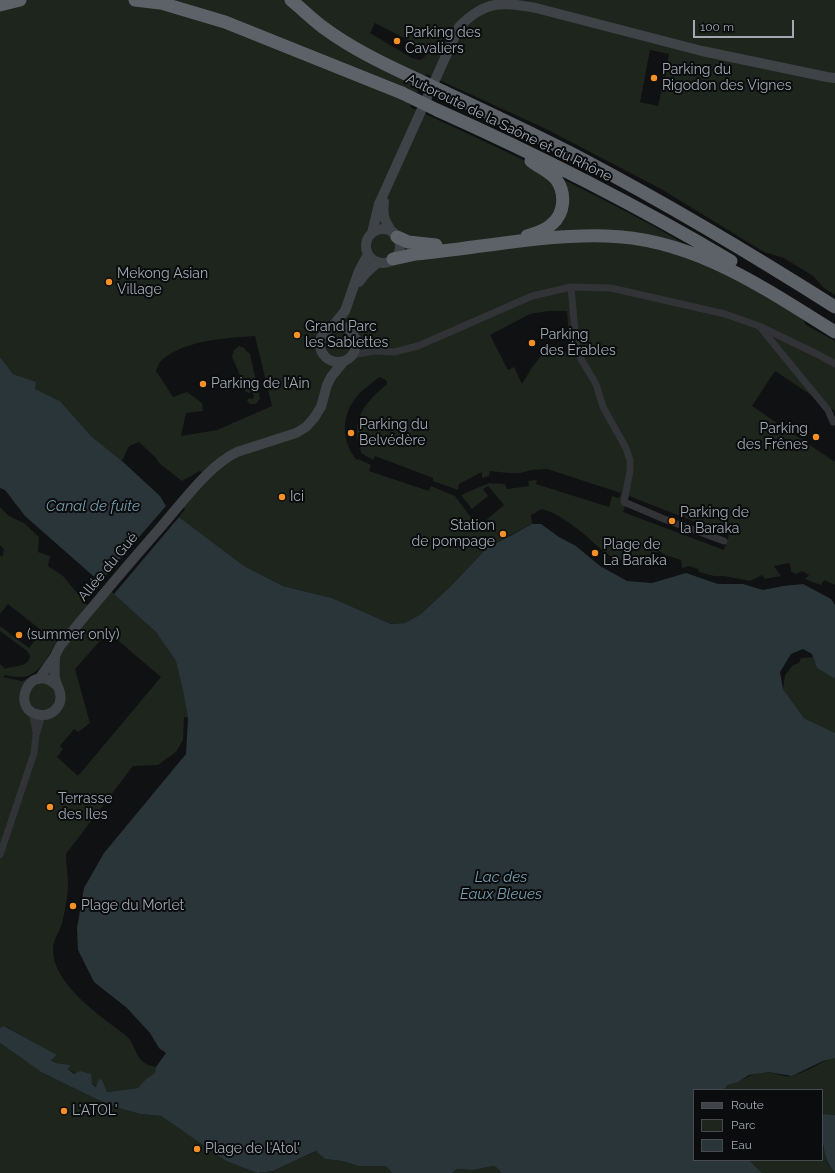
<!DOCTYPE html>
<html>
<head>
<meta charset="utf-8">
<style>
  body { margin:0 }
  #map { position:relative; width:835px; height:1173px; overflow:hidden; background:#101112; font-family:Raleway,sans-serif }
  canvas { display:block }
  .legend { position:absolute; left:693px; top:1089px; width:130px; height:72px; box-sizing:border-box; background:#0b0c0d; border:1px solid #474b4f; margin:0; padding:5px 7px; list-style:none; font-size:12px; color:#a1a9b3 }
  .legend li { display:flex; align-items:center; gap:8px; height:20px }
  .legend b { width:20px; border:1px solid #474b4f }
  .scale { position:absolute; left:693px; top:20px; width:101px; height:18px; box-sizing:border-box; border:2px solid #a1a9b3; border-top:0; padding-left:5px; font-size:12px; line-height:14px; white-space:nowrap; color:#a1a9b3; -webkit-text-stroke:3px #0b0c0d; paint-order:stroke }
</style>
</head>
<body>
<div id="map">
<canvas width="835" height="1173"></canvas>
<ul class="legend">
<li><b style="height:5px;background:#3f4247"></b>Route</li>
<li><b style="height:11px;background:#1d251d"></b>Parc</li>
<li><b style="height:11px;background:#2a353a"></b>Eau</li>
</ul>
<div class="scale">100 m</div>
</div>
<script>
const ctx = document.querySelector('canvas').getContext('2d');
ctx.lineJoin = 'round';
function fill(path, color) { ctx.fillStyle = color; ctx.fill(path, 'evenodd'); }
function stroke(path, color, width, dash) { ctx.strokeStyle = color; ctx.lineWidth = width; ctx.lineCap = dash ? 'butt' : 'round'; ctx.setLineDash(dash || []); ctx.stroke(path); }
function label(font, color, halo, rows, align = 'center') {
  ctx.font = font + ' Raleway,sans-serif'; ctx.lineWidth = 4; ctx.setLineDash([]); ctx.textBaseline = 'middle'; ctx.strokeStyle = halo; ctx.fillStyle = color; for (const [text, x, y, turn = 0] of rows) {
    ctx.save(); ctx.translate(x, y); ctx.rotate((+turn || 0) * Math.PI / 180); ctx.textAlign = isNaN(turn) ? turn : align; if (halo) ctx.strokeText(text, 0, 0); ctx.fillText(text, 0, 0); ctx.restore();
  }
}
const green = new Path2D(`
  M0,0H835V295L824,288L813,276L784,258L764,252L661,189L546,129L426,74L410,107C484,141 557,175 629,213C688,244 744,280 801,315L806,325L835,341V411L775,371L752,406L835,462V585L824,580L821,585L805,579L809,575L802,571L797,574L791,572V568L789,563L774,566L781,576L765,579L762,575L750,581L724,576H714L699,572L698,569L689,566L682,568L681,560L665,555L659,551C649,555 637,562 626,561C606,559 595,542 580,531C569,522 556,513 542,509L531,515L532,524L510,535L503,541L486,549L452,585L421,614L405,623L391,624L332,598L283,586L244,566L179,517L185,509L177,503L204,473L200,471L182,481L159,463L156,458L139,442L129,446L122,461L91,436L60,401L35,389V382L13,374L0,357ZM375,23L427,50L424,58L420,60L412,58L370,33ZM650,50L669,54L658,106L640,102ZM548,311H567L570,352L543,353L531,369L522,384L514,367L508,370L490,335L530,314ZM255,336L272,406L217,430L181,436L186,413L203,411L202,403L187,392L173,397L156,371C158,367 159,362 162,360C185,340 226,338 255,336ZM379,377L386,380L387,384C371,398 356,411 357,434C357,441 361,446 361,453L373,460L375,456L433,478V481L458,490L459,484L482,472V478L489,476L490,471L508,473H520L532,470L547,469L621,493L619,498L612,496L609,507L536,484L537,480L528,481L529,486L507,489L505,484L489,483L461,495L472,509L488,496L483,489L488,486L504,505L478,527L455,496L431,486L429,491L369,471L371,465L358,459L357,460C342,443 341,419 354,400C360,391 371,384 379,377ZM629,496L729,535L724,550L623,512Z
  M239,346L244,348L250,354L260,399L256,404H250L247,401L249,398L253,399L254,396L252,392L248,393L242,388V380L232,357L234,350Z
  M0,507L9,516L24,523L39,537L38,552L50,556L48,566L63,576L88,606L106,587C130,607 161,631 176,660C183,674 185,702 188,718L184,717L183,740L176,752L158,765L133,766L66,854C66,864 68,874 68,884C68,896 65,911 62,923C60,931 53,940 53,949C52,983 99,1015 124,1034C140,1046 131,1062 156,1067L155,1073L146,1079L138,1088L106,1092L68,1069L71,1065L56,1063L51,1059L56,1055L5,1026L0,1028V664L5,669C15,665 28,668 30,656L27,651L0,631V626L29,648L42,631L8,604L0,614V555L2,557L4,550L0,545ZM108,632L161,677L78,776L57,757L63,749L60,746L74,729L78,732L90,723L75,669ZM60,634H63L51,654L35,676L22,681L3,677L5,675C10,676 15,677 20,677C41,678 52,649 60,634Z
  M813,657L817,668L835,679V733L804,718L783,689L785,675L793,665L799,663L801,658Z
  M0,1043L41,1072L94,1098L115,1107L140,1114L161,1116L226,1161L257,1173H0Z
  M832,1058H835V1115L822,1114V1090H723C727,1084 732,1084 739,1081C748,1077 756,1072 768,1072C777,1073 786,1079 795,1075C808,1071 819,1063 832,1058Z
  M822,1143L828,1164L834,1173H762L749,1160H822Z
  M317,1151L325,1159L342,1161L359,1166H386L392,1173H259L273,1171Z
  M492,1166L496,1167L502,1173H452L457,1169L473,1170Z`);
const water = new Path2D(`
  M0,357L13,374L36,382L35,389L60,401L91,436L122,461L160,496L166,506L100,582L25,516L5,490L0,488Z
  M179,517L244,566L283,586L332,598L391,624L405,623L421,614L452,585L486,549L532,524H541L559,537L576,546L600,566L627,581L652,583L686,573L718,584H743L763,590L783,586L803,584L831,599L835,605V679L817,668L812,654L803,649L791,654L780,672L783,689L804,718L835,733V1058L823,1061L792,1076L768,1072L749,1075L738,1082L728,1085L723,1090H694V1160H749L762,1173H502L496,1167L493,1166L473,1170L457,1169L452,1173H392L386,1166H359L342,1161L325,1159L316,1151L273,1171L257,1173L226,1161L161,1116L140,1114L115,1107L94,1098L41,1072L0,1043V1028L4,1026L57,1055L51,1060L56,1063L71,1065L68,1069L74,1074L80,1071L91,1074L92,1084L96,1087L99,1079L102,1080L107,1092L138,1088L146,1079L155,1073L156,1067L166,1053L159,1048L150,1033L127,1008L94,982L78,950L77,928L84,888L104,853L186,754L188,718L183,690L176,661L156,632L114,594Z
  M822,1114L835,1115V1173C821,1158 822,1133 822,1114Z`);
const street = new Path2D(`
  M571,287L576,343L581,359L596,384L603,407L626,448L630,460V471L624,502L664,519L724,541
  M760,327L828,410L833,422
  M353,335L375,351
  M352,355L375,351L394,352L418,346L532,296L571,287L611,288L725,314L759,326L819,355L835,364
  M32,712L36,732
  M0,855L34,753L36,735L42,715`);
const secondary = new Path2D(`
  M384,202C382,216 385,221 392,232
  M366 246a17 17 0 1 1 34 0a17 17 0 1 1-34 0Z
  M372,233L379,204L459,27C485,0 501,2 536,8L702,51L827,77L835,78
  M359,282L366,273L378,262
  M320 344a18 18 0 1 1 36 0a18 18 0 1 1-36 0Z
  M332,327L345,311L359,271L368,254
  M55,656C55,663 54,671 55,678C56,684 59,687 60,693C63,705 53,716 41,715C9,713 28,660 56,685
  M39,679L55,656L60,646C93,606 126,567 160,528C181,504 209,465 237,452L296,433L306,427L314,418L321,407L327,385L331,377L344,361`);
const highway = new Path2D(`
  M135,0L160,3
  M151,0L225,22L402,93
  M291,0C302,9 312,19 324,28C351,48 382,63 412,77
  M0,5L20,0
  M444,92C491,114 538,136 584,160C669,205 753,255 835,307
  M437,110C538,155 636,205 731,261
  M527,236C536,233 545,231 552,224C565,213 566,193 556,179C549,171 539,167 531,161
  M397,237L408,242L436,245
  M393,259L416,254C479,248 543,234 606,236C693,238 764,288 835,332`);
const highwayBridge = new Path2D(`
  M412,77L444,92
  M402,93L437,110`);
const markers = [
  [397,41,4,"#f49026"],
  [654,78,4,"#f49026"],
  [109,282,4,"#f49026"],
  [297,335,4,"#f49026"],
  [532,343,4,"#f49026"],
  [203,384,4,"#f49026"],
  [351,433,4,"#f49026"],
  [816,437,4,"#f49026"],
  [282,497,4,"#f49026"],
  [672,521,4,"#f49026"],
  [503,534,4,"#f49026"],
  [595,553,4,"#f49026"],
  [19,635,4,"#f49026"],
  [50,807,4,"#f49026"],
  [73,906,4,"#f49026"],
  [64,1111,4,"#f49026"],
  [197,1149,4,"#f49026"]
];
const poiNames = [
  ["Parking des",405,33],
  ["Cavaliers",405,49],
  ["Parking du",662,70],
  ["Rigodon des Vignes",662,86],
  ["Mekong Asian",117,274],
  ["Village",117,290],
  ["Grand Parc",305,327],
  ["les Sablettes",305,343],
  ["Parking",540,335],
  ["des Érables",540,351],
  ["Parking de l'Ain",211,384],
  ["Parking du",359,425],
  ["Belvédère",359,441],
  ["Parking",808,429,"right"],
  ["des Frênes",808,445,"right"],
  ["Ici",290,497],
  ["Parking de",680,513],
  ["la Baraka",680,529],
  ["Station",495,526,"right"],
  ["de pompage",495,542,"right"],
  ["Plage de",603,545],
  ["La Baraka",603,561],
  ["(summer only)",27,635],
  ["Terrasse",58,799],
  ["des Iles",58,815],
  ["Plage du Morlet",81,906],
  ["L'ATOL'",72,1111],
  ["Plage de l'Atol'",205,1149]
];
const streetNames = [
  ["Autoroute de la Saône et du Rhône",509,128,26],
  ["Allée du Gué",108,567,-50]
];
const waterNames = [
  ["Canal de fuite",93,506],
  ["Lac des",501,877],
  ["Eaux Bleues",501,894]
];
fill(green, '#1d251d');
fill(water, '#2a353a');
stroke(street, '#313337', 7);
stroke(secondary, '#3f4247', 10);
stroke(highway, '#5d6268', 13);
stroke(highwayBridge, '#5d6268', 13);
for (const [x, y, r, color] of markers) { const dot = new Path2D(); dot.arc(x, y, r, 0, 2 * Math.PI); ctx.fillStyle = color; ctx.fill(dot); stroke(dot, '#0b0c0d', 1.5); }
label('14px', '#a1a9b3', '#0b0c0d', poiNames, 'left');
label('14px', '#a1a9b3', '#0b0c0d', streetNames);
label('italic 15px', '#779daf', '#0b0c0d', waterNames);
</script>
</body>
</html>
